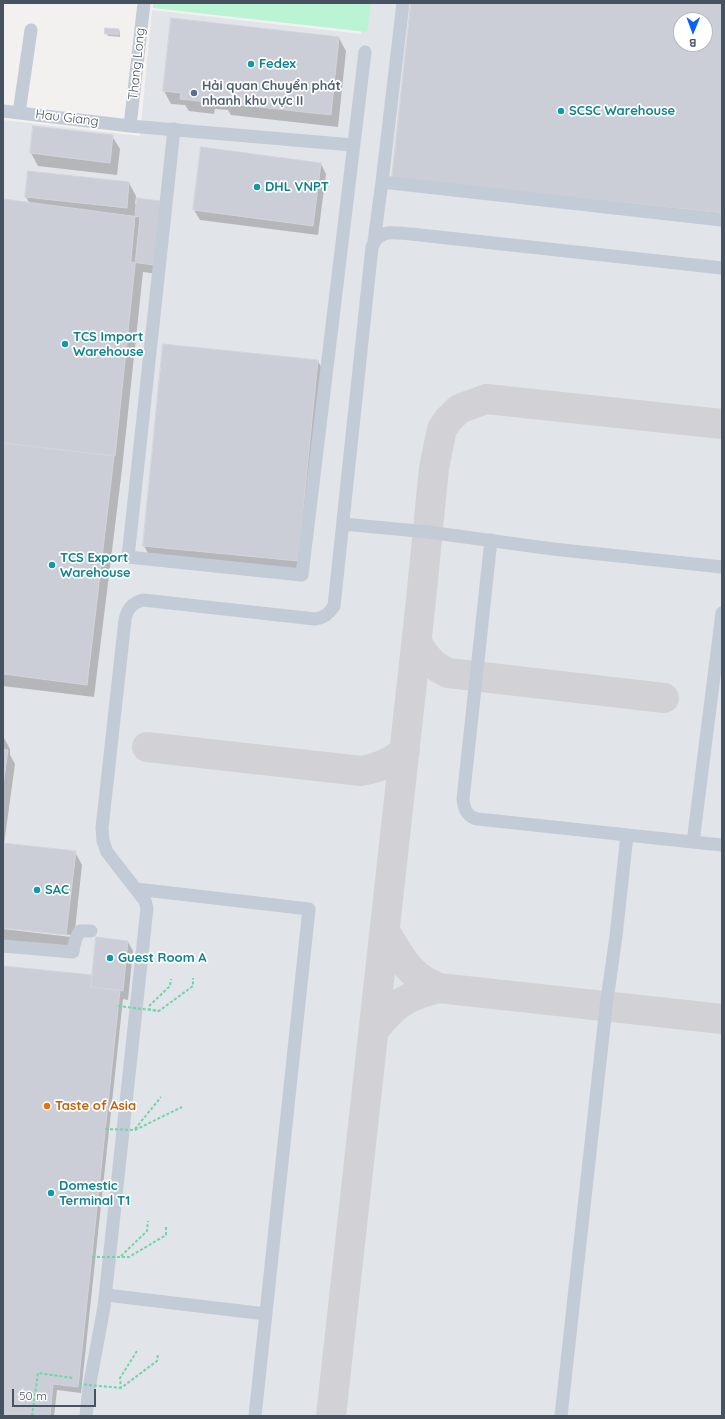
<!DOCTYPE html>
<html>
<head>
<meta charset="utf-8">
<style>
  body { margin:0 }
  #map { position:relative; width:725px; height:1419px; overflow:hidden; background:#f3f0f0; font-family:Quicksand,sans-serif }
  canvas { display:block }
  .frame { position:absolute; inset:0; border:4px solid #465260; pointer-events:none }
  .north { position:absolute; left:673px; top:12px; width:40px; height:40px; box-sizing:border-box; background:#fff; border:1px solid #b5babf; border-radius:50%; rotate:181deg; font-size:11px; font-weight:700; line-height:16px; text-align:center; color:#465260 }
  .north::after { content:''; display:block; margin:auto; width:14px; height:18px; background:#0762f6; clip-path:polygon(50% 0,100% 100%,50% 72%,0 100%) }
  .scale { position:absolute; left:12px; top:1389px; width:84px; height:18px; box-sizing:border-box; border:2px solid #465260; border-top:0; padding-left:5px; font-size:12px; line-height:14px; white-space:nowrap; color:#465260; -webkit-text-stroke:3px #fff; paint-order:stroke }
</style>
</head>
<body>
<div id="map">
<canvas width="725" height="1419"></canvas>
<div class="frame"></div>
<div class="north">B</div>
<div class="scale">50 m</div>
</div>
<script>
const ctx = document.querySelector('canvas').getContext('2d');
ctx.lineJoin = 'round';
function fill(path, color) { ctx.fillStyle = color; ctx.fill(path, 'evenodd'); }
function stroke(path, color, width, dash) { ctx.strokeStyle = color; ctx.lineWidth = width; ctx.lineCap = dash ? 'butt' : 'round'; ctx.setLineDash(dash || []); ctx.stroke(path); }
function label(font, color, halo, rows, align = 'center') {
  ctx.font = font + ' Quicksand,sans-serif'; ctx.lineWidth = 3.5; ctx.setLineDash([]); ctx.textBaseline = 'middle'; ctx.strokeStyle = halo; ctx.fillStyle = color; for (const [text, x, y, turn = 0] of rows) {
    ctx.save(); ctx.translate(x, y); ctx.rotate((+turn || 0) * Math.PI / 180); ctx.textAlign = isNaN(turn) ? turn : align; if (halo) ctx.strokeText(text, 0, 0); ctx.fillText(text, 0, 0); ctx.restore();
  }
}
const airport = new Path2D(`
  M362,3H722V1416H3V120L140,136L152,10L361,34ZM681,20H705V44H681Z`);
const green = new Path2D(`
  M153,3H371L367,32L153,8Z`);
const shadow = new Path2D(`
  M412,3H722V222L399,187ZM681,20H705V44H681Z
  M118,29L120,32V37L108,36L106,33Z
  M339,38L346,51L338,127L231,115L228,110L215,109L214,114L189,111L185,105L171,104L164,91Z
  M112,136L120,149L117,175L38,166L31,153Z
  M321,164L326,174L318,235L200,220L194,210Z
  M129,183L136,196L135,204H137L159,274L143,272L122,469L94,697L3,686V200L30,204L26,197Z
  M317,360L325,373L305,574L151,559L144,546Z
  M3,736L10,749V755L15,764L4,844L75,852L82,865L73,948L3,940V929L71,937V935L3,927Z
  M128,942L133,951L128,1000L123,999L81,1393L57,1390L54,1416H3V967L93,976Z`);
const taxiway = new Path2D(`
  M417,642C425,657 433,666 448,673L664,698
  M147,747L361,771C378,768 393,763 405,750
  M385,931C395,948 405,968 422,979C427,983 433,985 439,988
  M374,1030C395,1004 406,996 439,988L722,1019
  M331,1416L421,600L434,468L442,429L448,420L459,409L486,399L722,424`);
const building = new Path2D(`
  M411,3H722V213L392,178ZM681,20H705V44H681Z
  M171,18L339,37L331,115L223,103V98L208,96L207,102L180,99L181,93L163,91Z
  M105,28L119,29V34H105Z
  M33,126L113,135L110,163L30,153Z
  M201,147L321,163L313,226L193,210Z
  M28,171L129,182L127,208L25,197Z
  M137,198L160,201L154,265L131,262Z
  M3,199L140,217L115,456L3,443Z
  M163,344L318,360L298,561L143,546Z
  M3,443L114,456L87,685L3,674Z
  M3,749L8,750L3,786Z
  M3,843L76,851L66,935L3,928Z
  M96,937L128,941L123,991L91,987Z
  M3,966L92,975L91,987L120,990L78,1387L53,1384L50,1416H3Z`);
const path = new Path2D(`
  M149,1006L170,986L171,979
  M148,1009L159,1011L193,986V978
  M135,1129L161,1097
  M121,1256L147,1231L148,1221
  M137,1351L120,1378L121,1388L157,1361L158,1354
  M32,1416L38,1373L73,1378`);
const minor = new Path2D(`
  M403,3L382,182L722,220
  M3,111L130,126L353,145
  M19,113L31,30
  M130,126L144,3
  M174,129L128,557L302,575L365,52
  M374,241L382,182
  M343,524L428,532L553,549L722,567
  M491,540L463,799C464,809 467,817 478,819L693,842
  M722,613L693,842L722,845
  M136,889L309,909L255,1416
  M3,946L73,952C74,944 75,938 80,931H91
  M106,1295L266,1314
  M86,1416L89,1388L104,1307L147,908L145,901L107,852L103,841L102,828L125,620C127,609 132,603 143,600L315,619C324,618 329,614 334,606L372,247C379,228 395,233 411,234L722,268
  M561,1416L606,1007L616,936L627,835`);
const pathBridge = new Path2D(`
  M118,1006L159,1011
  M105,1129L135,1130L182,1107
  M92,1257H129L166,1235V1227
  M79,1384L121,1388`);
const markers = [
  [251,64,4,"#0f9aa8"],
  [194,93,4,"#5c6f8a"],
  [561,111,4,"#0f9aa8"],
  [257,187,4,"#0f9aa8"],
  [65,344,4,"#0f9aa8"],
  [52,565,4,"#0f9aa8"],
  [37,890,4,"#0f9aa8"],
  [110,958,4,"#0f9aa8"],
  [47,1106,4,"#e8710a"],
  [51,1193,4,"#0f9aa8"]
];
const streetNames = [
  ["Thang Long",137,64,-84],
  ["Hau Giang",67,118,7]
];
const cultureNames = [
  ["Fedex",259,64],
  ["SCSC Warehouse",569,111],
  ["DHL VNPT",265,187],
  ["TCS Import",73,337],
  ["Warehouse",73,352],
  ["TCS Export",60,558],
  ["Warehouse",60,573],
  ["SAC",45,890],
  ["Guest Room A",118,958],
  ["Domestic",59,1186],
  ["Terminal T1",59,1201]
];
const serviceNames = [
  ["Hải quan Chuyển phát",202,86],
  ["nhanh khu vực II",202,101]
];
const foodNames = [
  ["Taste of Asia",55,1106]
];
fill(airport, '#e1e4e8');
fill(green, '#baf4d4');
fill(shadow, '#0003');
stroke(taxiway, '#d2d2d6', 30);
fill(building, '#cbced6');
stroke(building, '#d3d5dc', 1);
stroke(path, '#6fd6a8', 2, [3, 2]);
stroke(minor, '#c2cbd6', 13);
stroke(pathBridge, '#6fd6a8', 2, [3, 2]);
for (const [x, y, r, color] of markers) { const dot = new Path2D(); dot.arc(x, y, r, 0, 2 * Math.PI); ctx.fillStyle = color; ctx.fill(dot); stroke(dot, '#fff', 1.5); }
label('13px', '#465260', '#fff', streetNames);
label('bold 13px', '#0d838f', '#fff', cultureNames, 'left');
label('bold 13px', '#4e5e75', '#fff', serviceNames, 'left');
label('bold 13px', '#c56008', '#fff', foodNames, 'left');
</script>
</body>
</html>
